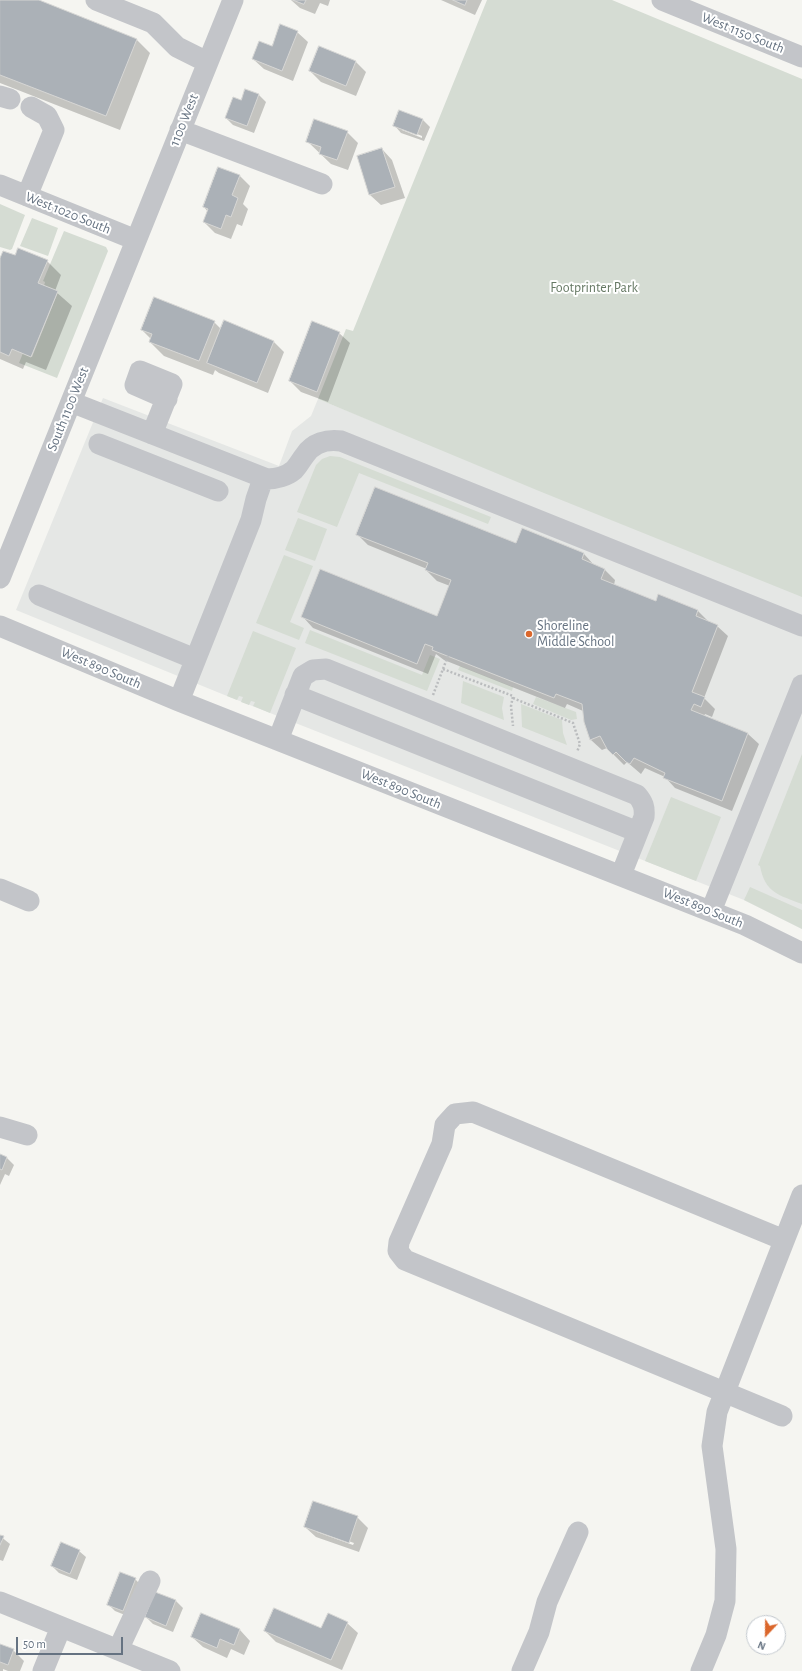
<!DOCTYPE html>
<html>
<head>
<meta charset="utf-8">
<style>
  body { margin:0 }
  #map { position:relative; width:802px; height:1671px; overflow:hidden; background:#f5f5f1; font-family:"Alegreya Sans",sans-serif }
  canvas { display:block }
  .north { position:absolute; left:746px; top:1615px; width:40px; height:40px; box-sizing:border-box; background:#fff; border:1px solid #c1c7cd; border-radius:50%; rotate:202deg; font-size:11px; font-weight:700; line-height:16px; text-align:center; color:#657281 }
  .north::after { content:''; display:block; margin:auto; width:14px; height:18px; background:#db672c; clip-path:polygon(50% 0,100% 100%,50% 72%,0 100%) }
  .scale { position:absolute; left:16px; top:1637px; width:107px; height:18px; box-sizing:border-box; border:2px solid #657281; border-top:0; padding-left:5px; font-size:12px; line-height:14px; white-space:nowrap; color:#657281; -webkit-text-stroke:3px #fff; paint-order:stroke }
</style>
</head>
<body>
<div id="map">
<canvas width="802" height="1671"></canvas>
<div class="north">N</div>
<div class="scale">50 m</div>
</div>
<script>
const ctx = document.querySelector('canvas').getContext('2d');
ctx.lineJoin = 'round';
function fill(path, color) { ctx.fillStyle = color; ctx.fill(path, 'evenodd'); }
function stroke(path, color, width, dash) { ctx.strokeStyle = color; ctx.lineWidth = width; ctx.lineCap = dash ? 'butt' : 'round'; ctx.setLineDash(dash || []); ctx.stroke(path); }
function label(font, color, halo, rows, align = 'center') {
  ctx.font = font + ' "Alegreya Sans",sans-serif'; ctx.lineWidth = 4; ctx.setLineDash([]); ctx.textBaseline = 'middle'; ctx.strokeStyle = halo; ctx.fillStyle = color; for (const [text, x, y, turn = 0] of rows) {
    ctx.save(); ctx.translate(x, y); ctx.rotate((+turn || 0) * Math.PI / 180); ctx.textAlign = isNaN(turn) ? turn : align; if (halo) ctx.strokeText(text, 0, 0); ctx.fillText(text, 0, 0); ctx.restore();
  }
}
const built = new Path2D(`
  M103,398L279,466L292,431L311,416L318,399L802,596V929L744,900L227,696L16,610Z`);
const green = new Path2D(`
  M487,0H612L802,79V597L539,491L318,399L346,329L353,331Z
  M0,204L25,215L12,249L10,250L0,247Z
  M32,218L58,228L48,256L20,246Z
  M64,231L106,247L108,251L57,378L19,363L23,353L32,357L58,292L44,286L45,282L43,281Z
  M330,456L340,457L491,517L488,524L359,473L337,527L297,512L316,465L322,459Z
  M298,518L327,529L315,561L285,550Z
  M284,555L313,566L290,622L304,628L299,640L256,623Z
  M310,630L422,675L430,655L440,659L427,691L305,643Z
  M253,631L296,648L270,713L253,706L255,702L251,701L249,705L241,702L243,697L239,696L237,700L227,696Z
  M460,666L513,687L512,691L458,670Z
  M463,681L504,697L502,708L504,720L461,703Z
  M536,697L576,712L577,719L571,720L533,704Z
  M521,704L562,720L563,733L567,745L522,727Z
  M802,754V904C779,895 765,893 760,866L758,865Z
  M671,797L721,817L696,881L645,861Z
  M750,887L802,910V929L744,900Z`);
const shadow = new Path2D(`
  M0,0H36L136,39L150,53L120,130L0,83Z
  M291,0H330L328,6L320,3L315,14L300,8Z
  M441,0H482L475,15Z
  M297,32L308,42L293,81L264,69L253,59Z
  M356,62L366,72L356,96L321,82L310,71Z
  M259,95L266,102L254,133L233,125L226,118L242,102Z
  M400,112L423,120L430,127L424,141L401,133L395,126ZM402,128L422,136V138L402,130Z
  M347,132L358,143L348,170L331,164L307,141Z
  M382,149L392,160L405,198L381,205L370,195L358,156Z
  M239,175L250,186L243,204L248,209L242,226L237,224L231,239L215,233L204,222L208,212L204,207Z
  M16,257L47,261L61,275L55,291L72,306L46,370L26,362L23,369L0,359V261Z
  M214,322L221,329L273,341L284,352L268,393L219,373L215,370L213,375L164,356L150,342L151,339L142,330Z
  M339,333L350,343L328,402L301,392L290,381Z
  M357,534L516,545L584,554L594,565L605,570L615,580L614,585L656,602L658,596L698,611L709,622L717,626L728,636L704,698L715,709L712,717L705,714L704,716L748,734L759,744L732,811L675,788L665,777L645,768L641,774L627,762L624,765L607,748L602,750L591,740L585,722L583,711L567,704L565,708L444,660L436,654L428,674L313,628L303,617H438L450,586L437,581L426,570L427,569L368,545Z
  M0,1155L7,1158L14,1165L9,1176L5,1174L0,1185Z
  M357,1517L368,1528L359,1552L316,1537L305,1527ZM317,1530L354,1543L353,1545L317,1532Z
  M0,1536L10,1544L3,1561L0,1560Z
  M79,1551L86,1557L77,1580L59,1573L52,1566Z
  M135,1579L142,1586L130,1617L115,1611L108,1604Z
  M156,1593L176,1601L183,1608L173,1632L153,1624L146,1617Z
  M202,1614L240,1630L250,1641L244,1655L231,1649L227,1658L203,1647L192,1637Z
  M347,1623L358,1633L342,1670L276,1642L265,1631L322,1629Z
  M0,1645L13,1650L24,1661L20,1671H8L3,1669V1671H0Z`);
const building = new Path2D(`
  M0,0H39L137,39L106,116L0,75Z
  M293,0H306L304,4Z
  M453,0H467L465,5Z
  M280,24L298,31L282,71L252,59L259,41L272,46Z
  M319,46L356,61L346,86L309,71Z
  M245,89L259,94L247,126L225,118L233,97L241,100Z
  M399,110L423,119L417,135L393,126Z
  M314,119L348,131L337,160L319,154L321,147L306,142Z
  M382,148L395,187L369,195L357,156Z
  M218,167L240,175L232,195L238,198L231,217L226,215L221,229L203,222L208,209L203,207Z
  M18,248L48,260L38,283L58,291L31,357L12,349L9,356L0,352V258L3,251L15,255Z
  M154,297L215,321L199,361L149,342L152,334L141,330Z
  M224,320L274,341L257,383L207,363Z
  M312,321L340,332L317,392L289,381Z
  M375,487L516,543L522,528L584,553L582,559L605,569L601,579L656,601L658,594L698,610L696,616L718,625L692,692L705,697L701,707L694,704L691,710L748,733L722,801L663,778L665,773L634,758L630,764L626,762L616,752L613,755L607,749L600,736L590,740L584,722L582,704L556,694L554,698L432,650L433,647L425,644L417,664L301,617L320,569L437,616L451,580L425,570L428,563L356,535Z
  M0,1154L7,1157L2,1170L0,1169Z
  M313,1501L358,1516L349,1543L304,1527Z
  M0,1535L4,1536L0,1545Z
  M61,1542L80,1550L70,1574L51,1566Z
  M120,1572L136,1578L123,1611L107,1605Z
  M155,1592L176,1600L166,1626L145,1617Z
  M274,1608L321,1628L328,1613L348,1622L331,1660L264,1631Z
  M201,1613L240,1629L234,1645L220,1639L217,1648L191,1637Z
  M0,1644L14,1649L8,1665L0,1662Z`);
const path = new Path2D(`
  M443,669L513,696L511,706L513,726
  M433,695L448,656
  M513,698L573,723L580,744L577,752`);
const minor = new Path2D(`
  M96,0L153,23L177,47L207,62
  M662,0L802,57
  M0,96L10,99
  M180,130L322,184
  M0,185L136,240
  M27,196L54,130L47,116L31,107
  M71,402L267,479C276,479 287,476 294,470C298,466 301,460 305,455C313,443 327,439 341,441L802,626
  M152,434L172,384L140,371L135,385L167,399
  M99,444L218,491
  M0,578L233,0
  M39,595L195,659
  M0,626L179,701L745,925L802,953
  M295,695L638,832
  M179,701L251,520L256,499L263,479
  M278,740L303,676L313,670L326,669L637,795C643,802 645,807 644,817L621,875
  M0,889L29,901
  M711,911L802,685
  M0,1127L27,1135
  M782,1416L405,1260L398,1251L399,1242L442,1144L445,1125L455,1114L473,1112L784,1240
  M0,1602L170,1671
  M118,1650L150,1581
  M43,1671L61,1627
  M522,1671L539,1632L547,1602L578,1532
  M701,1671L716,1635L725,1601L726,1549L712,1446L717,1412L802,1195`);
const markers = [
  [529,634,4,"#db672c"]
];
const streetNames = [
  ["West 1150 South",743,33,22],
  ["1100 West",184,120,-68],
  ["West 1020 South",68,213,22],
  ["South 1100 West",68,409,-68],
  ["West 890 South",101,668,23],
  ["West 890 South",401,789,22],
  ["West 890 South",703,908,22]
];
const parkNames = [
  ["Footprinter Park",594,288]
];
const poiNames = [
  ["Shoreline",537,626],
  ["Middle School",537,642]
];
fill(built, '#e5e7e5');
fill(green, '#d5dcd3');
fill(shadow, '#0003');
fill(building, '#abb1b7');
stroke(building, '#d6d6d4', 1);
stroke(path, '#babcbe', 2.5, [2, 2]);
stroke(minor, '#c3c5c9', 21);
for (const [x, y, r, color] of markers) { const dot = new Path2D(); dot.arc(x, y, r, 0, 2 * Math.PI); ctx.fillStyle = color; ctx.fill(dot); stroke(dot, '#fff', 1.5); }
label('14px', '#657281', '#fff', streetNames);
label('14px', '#667964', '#fff', parkNames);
label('14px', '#657281', '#fff', poiNames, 'left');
</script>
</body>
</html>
